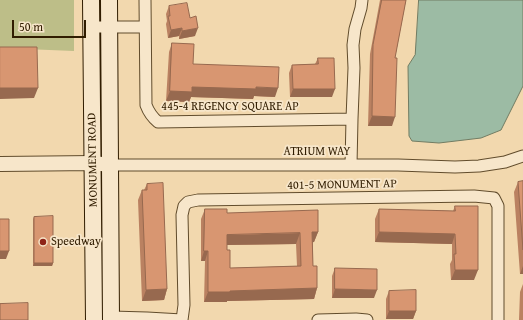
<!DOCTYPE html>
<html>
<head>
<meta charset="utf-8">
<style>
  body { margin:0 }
  #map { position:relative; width:523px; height:320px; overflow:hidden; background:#f2d8ae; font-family:"Gentium Book Plus",serif }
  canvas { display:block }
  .scale { position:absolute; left:12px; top:20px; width:74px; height:18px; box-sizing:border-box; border:2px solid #311d01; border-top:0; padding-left:5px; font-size:12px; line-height:14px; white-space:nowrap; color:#311d01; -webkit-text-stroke:3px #f7e6ca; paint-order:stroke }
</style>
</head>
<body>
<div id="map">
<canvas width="523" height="320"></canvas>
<div class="scale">50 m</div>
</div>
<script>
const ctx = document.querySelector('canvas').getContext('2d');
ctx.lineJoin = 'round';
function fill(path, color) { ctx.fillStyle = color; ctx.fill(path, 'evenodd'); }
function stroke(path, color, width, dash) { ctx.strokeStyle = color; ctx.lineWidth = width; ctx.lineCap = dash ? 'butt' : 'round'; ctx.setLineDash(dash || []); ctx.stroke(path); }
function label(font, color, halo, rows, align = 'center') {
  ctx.font = font + ' "Gentium Book Plus",serif'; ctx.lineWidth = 3.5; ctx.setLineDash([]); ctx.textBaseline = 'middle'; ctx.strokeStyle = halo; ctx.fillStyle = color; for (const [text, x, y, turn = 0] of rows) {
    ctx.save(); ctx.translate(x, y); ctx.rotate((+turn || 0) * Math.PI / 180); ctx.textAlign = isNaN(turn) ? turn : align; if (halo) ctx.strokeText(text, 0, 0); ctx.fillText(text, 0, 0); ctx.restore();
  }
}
const green = new Path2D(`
  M0,0H74V51L0,48Z`);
const water = new Path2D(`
  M419,0H523V86L501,130L481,138L439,143L412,141L409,136L408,66L415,55Z`);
const minor = new Path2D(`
  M145,0L146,105C149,113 152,117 158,122L352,119
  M91,27H145
  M110,165H398L455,167L479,166L505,162L523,156
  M351,165L352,119L354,68L353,45L355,29L361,8L362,0
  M111,317L147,318L182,320
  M182,320L184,305L182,215L184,206L188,202L198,200L474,196L494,198L498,206V320
  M318,320L356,319L367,320`);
const tertiary = new Path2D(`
  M0,164L93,163L110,165`);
const secondary = new Path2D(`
  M91,0L94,320
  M109,0L110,165L111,320`);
const wall = new Path2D(`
  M380,0H406L395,58L392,126H368L370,54Z
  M169,6L190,18L195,36L179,39V36L168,38L166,24L167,21L166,14Z
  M172,43L193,64L275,97L254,96L253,99L191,97L189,102L166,101L169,52Z
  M318,58L332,97H290L289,73L292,65L315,64Z
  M523,181V274H520L514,192L518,182Z
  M147,184L167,289L164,300L142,301L138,200L142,190H144Z
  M455,206L474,280H451L450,264L452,260V244L375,242V219L379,209L453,211Z
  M205,209L318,232L314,242H313V266L317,288L314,299L227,301V302H204L205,261H201V219ZM296,244L297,266L230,268L227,250V245Z
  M34,217L53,263L52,266H33V219Z
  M335,268L374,298H332V276Z
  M523,284V320H519L520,292Z
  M389,291L416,311L413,319H386V299Z`);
const shadedWall = new Path2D(`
  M182,28L179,36L168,38L171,30Z
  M198,28L195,36L179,39L182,31Z
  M192,87H256L278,88L275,97L254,96L253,99L191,97L189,102L166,101L170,91Z
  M0,88H38L34,98L0,99Z
  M293,89H335L332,97H290Z
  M372,116L395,117L392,126H368Z
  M312,232H318L314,242L309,243Z
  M379,232L455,234L452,244L375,242Z
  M300,233L296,244L224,245L227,235Z
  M0,251H9L6,259H0Z
  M204,251H208L205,261H201Z
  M34,263H53L52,266H33Z
  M523,266V274H520Z
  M455,270H478L474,280H451Z
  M317,288L314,299L227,301V302H204L208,292L230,291Z
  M167,289L164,300L142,301L146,290Z
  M335,289L377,290L374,298H332Z
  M389,311H416L413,319H386Z`);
const building = new Path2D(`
  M382,0H406L395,58H397L395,117L372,116L373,45Z
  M187,3L190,18L196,16L198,28L182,31V28L171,30L168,16H170L169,6Z
  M172,43L194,44L193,64L279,67L278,88L256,87V89L192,87V92L170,91Z
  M0,47H37L38,88H0Z
  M318,58H334L335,89H293L292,65L318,64Z
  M523,181V250L518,182Z
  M163,183L167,289L146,290L142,190H147V184Z
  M455,206H478V270H455L454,254H456L455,234L379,232V209L455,211Z
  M205,209H227V213L318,210V232H312L313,266H317V288L230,291V292H208V251H204ZM300,233L301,266L230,268V250H227V235Z
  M53,216V263H34V217Z
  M0,219H9V251H0Z
  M335,268L377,269V290L335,289Z
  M416,290V311H389V291Z
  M28,303V320H0V304Z`);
const markers = [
  [43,242,4,"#8f2418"]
];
const streetNames = [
  ["445-4 REGENCY SQUARE AP",230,107],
  ["ATRIUM WAY",317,152],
  ["MONUMENT ROAD",93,160,-91],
  ["401-5 MONUMENT AP",342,185,-1]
];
const poiNames = [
  ["Speedway",51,242]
];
fill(green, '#bdbe88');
fill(water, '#9cbba4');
stroke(water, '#717c63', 1);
stroke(minor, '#614c2c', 13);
stroke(tertiary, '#614c2c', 16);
stroke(secondary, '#311d01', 18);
stroke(minor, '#f7e6ca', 11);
stroke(tertiary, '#f7e6ca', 14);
stroke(secondary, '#f7e6ca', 16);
fill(wall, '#ba8161');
fill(shadedWall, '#97694f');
fill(building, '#d89671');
stroke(building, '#97694f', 1);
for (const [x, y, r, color] of markers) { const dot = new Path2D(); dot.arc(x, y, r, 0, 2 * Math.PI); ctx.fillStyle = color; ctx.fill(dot); stroke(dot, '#f7e6ca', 1.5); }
label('12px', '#311d01', '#f7e6ca', streetNames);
label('12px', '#311d01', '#f7e6ca', poiNames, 'left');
</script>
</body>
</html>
